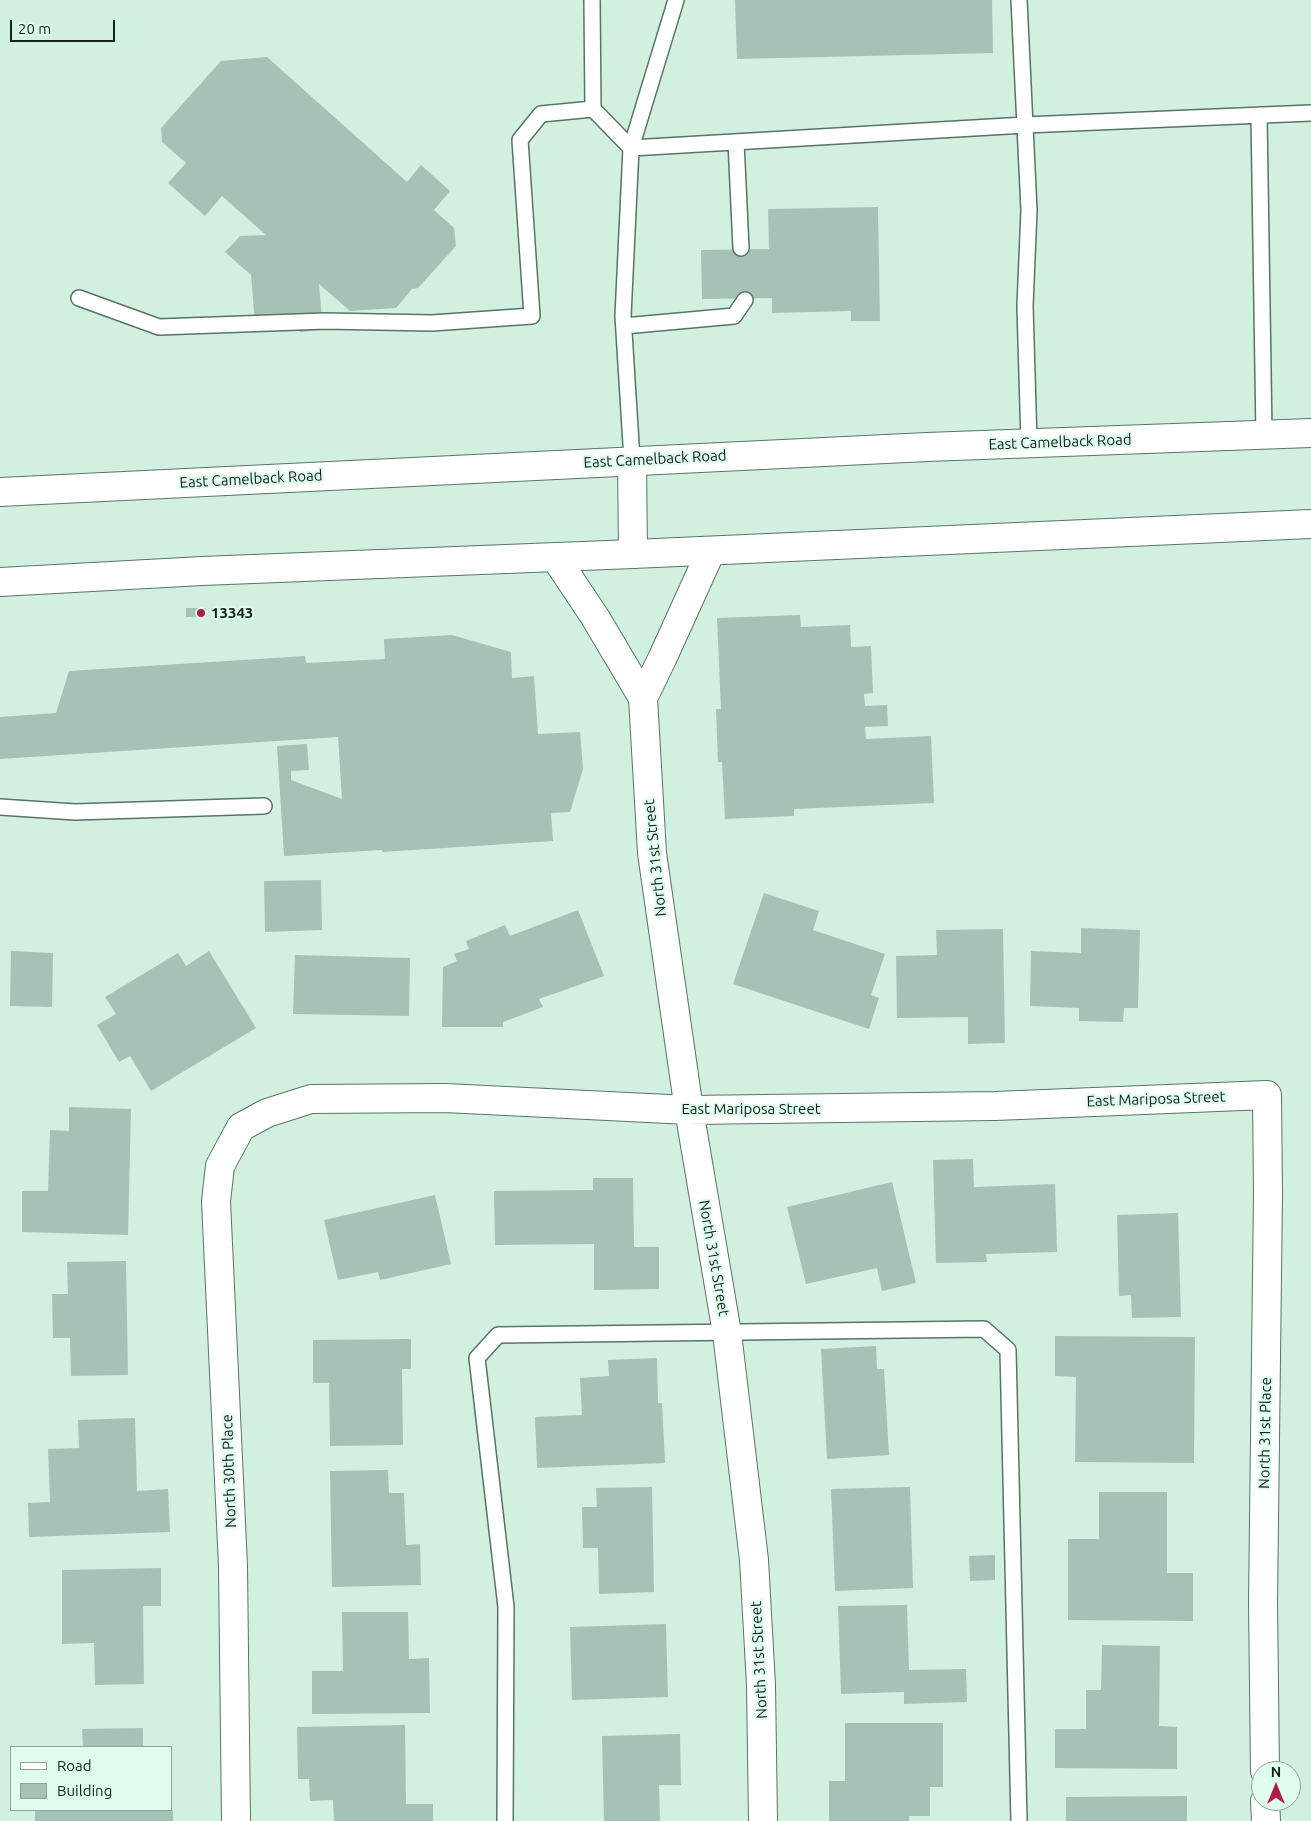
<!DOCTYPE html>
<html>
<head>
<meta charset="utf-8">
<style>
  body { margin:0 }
  #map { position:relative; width:1311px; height:1821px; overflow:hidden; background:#d1f0e0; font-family:Ubuntu,sans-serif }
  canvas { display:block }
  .legend { position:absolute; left:10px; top:1746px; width:162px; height:65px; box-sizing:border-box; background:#defded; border:1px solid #8da498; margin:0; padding:6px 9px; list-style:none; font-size:15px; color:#141f19 }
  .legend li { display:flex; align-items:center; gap:10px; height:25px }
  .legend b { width:25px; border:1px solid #8da498 }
  .north { position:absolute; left:1251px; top:1761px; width:50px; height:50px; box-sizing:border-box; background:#defded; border:1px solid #8da498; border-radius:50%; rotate:0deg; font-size:14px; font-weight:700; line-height:20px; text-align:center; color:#141f19 }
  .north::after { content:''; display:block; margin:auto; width:18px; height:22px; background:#af1d4c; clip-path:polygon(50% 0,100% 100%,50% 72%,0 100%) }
  .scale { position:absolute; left:10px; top:20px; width:105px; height:22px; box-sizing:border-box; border:2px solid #141f19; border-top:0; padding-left:6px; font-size:15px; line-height:18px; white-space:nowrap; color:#141f19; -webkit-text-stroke:4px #defded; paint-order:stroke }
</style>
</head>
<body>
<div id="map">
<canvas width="1311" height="1821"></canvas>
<ul class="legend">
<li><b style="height:6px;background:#fff"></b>Road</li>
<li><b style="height:14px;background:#a5c3b4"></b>Building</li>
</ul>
<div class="north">N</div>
<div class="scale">20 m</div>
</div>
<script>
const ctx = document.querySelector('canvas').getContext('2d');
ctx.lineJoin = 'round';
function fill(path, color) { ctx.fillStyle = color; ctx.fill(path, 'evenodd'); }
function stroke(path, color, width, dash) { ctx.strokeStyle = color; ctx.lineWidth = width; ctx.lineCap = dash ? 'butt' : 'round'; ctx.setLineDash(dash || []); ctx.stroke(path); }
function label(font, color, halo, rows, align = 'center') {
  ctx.font = font + ' Ubuntu,sans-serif'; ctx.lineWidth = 4.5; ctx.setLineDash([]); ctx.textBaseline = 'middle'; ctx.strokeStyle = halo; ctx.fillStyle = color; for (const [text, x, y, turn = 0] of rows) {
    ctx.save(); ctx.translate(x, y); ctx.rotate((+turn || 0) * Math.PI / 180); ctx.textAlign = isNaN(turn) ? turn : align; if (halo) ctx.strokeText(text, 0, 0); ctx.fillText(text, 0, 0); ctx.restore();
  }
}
const building = new Path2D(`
  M735,0H992L993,53L737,59Z
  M267,57L407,182L421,165L450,191L434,210L454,228L456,246L418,288L412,289L396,308L350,311L319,284L323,330L300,332L286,320L255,323L251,275L225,252L240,236L266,235L222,196L205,216L168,183L186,163L162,142L161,128L221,61Z
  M878,207L880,321H851V311L772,313V298L702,299L701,250L769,249L768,209Z
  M186,608H206V617H186Z
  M800,615L801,627L850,625L851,647L871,646L873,693L864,694L865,706L887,705L888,726L865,727L866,739L931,736L934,803L794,809V816L725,819L722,762H718L716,709H721L717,618Z
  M452,635L511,652L512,678L534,676L538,734L580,732L583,769L570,812L551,813L553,841L382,852V850L284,856L277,746L307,744L309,770L291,771V780L342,799L338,737L0,759V717L56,713L69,671L305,656L306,663L385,659L384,639Z
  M321,880L322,930L265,932L264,881Z
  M764,893L819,911L813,930L885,954L871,995L879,998L869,1029L733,984Z
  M578,910L604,976L539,999L543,1007L503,1022V1027H442L443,967L457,961L454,954L469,949L466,941L505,925L510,936Z
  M1081,928L1140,930L1138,1008H1124L1123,1022L1079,1021V1008L1030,1006L1031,951L1081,953Z
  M1003,929L1005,1043L968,1044V1017L897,1018L896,956L937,955L936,930Z
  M11,951L53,953L52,1007L10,1006Z
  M209,951L256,1028L151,1091L130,1056L119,1062L97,1025L116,1014L105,997L178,953L186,966Z
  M295,955L410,958L409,1016L293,1014Z
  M69,1107L131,1109L128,1235L22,1232V1191H48L50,1130L69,1131Z
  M973,1159L974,1187L1055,1184L1057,1252L986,1254L987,1262L936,1263L933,1160Z
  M593,1178H633L634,1247H659V1289L594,1290V1244L495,1245L494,1191L593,1190Z
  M892,1182L916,1283L882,1291L877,1268L806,1284L787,1207Z
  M435,1195L451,1264L380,1280L378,1272L338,1280L324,1220Z
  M1178,1213L1181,1317L1132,1318L1131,1295L1119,1296L1117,1215Z
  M126,1261L128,1375L71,1376L70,1338H53L52,1294H68L67,1262Z
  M1055,1336L1195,1337L1194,1463L1075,1462L1076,1377L1055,1376Z
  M411,1339V1369H402L403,1445L330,1446L329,1383H313V1340Z
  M876,1346L877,1369H884L889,1455L827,1459L821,1349Z
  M657,1358L658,1403H662L665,1463L537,1468L535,1417L582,1415L580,1378L609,1376L608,1360Z
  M135,1418L137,1491L168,1489L170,1532L29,1537L28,1503L50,1502L48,1449L79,1448L78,1420Z
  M388,1470L389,1493H404L406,1545L420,1544L421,1585L332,1587L330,1471Z
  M652,1487L654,1592L599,1594L598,1548H583L582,1507H597L596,1488Z
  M910,1487L913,1588L835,1591L831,1489Z
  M1099,1492H1167V1573H1193V1621L1068,1620V1539H1099Z
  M995,1555V1580L970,1581L969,1556Z
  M161,1568V1606H143L144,1684L95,1685L94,1643L62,1644V1570Z
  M907,1605L909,1670L966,1669L967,1702L904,1704V1692L841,1694L838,1606Z
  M342,1612H408L409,1659L429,1658L430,1713L312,1714V1671H343Z
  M666,1624L668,1697L572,1700L570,1627Z
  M1102,1645L1160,1646L1159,1726L1177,1727V1769L1055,1768V1729H1086V1690H1101Z
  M845,1723H943V1787H930V1816H909V1821H829V1781H845Z
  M405,1725L406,1804H433V1821H334L333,1800L310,1801L309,1779H298L297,1727Z
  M143,1728V1747H83L82,1729Z
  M680,1734L681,1785H659L660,1821H604L602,1736Z
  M1187,1796V1821H1066V1797Z
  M35,1810H173V1821H35Z`);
const lane = new Path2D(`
  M592,0L593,109
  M1019,0L1029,210L1025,306L1029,443
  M1259,115L1264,435
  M736,142L741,248
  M79,298L159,327L325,321L432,323L532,316L520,140L541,114L593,109L631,148L1025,125L1311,113
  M624,326L734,316L745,300
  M632,460L623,316L631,148L676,0
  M0,807L75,812L264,806
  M505,1821L506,1607L477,1358L498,1335L984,1329L1008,1350L1019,1821`);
const street = new Path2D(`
  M632,460L633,554
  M555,557L595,617L643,698L652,853L689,1110L727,1333L754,1560L761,1685L763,1821
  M643,698L662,659L711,551
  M1265,1801L1266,1821
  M236,1821L233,1566L216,1201L220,1166L241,1127L267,1113L311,1099L445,1098L689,1110L995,1106L1267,1095L1268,1194L1263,1602L1265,1771`);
const primary = new Path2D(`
  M0,492L927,447L1311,433
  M0,582L202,571L633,554L1311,524`);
const markers = [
  [201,613,5,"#af1d4c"]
];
const streetNames = [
  ["East Camelback Road",1060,442,-2],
  ["East Camelback Road",655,459,-3],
  ["East Camelback Road",251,479,-3],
  ["North 31st Street",655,858,-96],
  ["East Mariposa Street",1156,1099,-2],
  ["East Mariposa Street",751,1109],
  ["North 31st Street",714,1258,80],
  ["North 31st Place",1265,1433,-89],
  ["North 30th Place",229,1471,-92],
  ["North 31st Street",759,1660,-93]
];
const poiNames = [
  ["13343",211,613]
];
fill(building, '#a5c3b4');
stroke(lane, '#587466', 18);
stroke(street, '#587466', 30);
stroke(primary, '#587466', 30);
stroke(lane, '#fff', 15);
stroke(street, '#fff', 28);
stroke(primary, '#fff', 28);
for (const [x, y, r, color] of markers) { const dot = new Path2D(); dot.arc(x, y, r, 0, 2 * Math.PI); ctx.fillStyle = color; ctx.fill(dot); stroke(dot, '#defded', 2); }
label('15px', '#141f19', '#defded', streetNames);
label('bold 15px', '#141f19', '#defded', poiNames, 'left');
</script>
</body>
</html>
